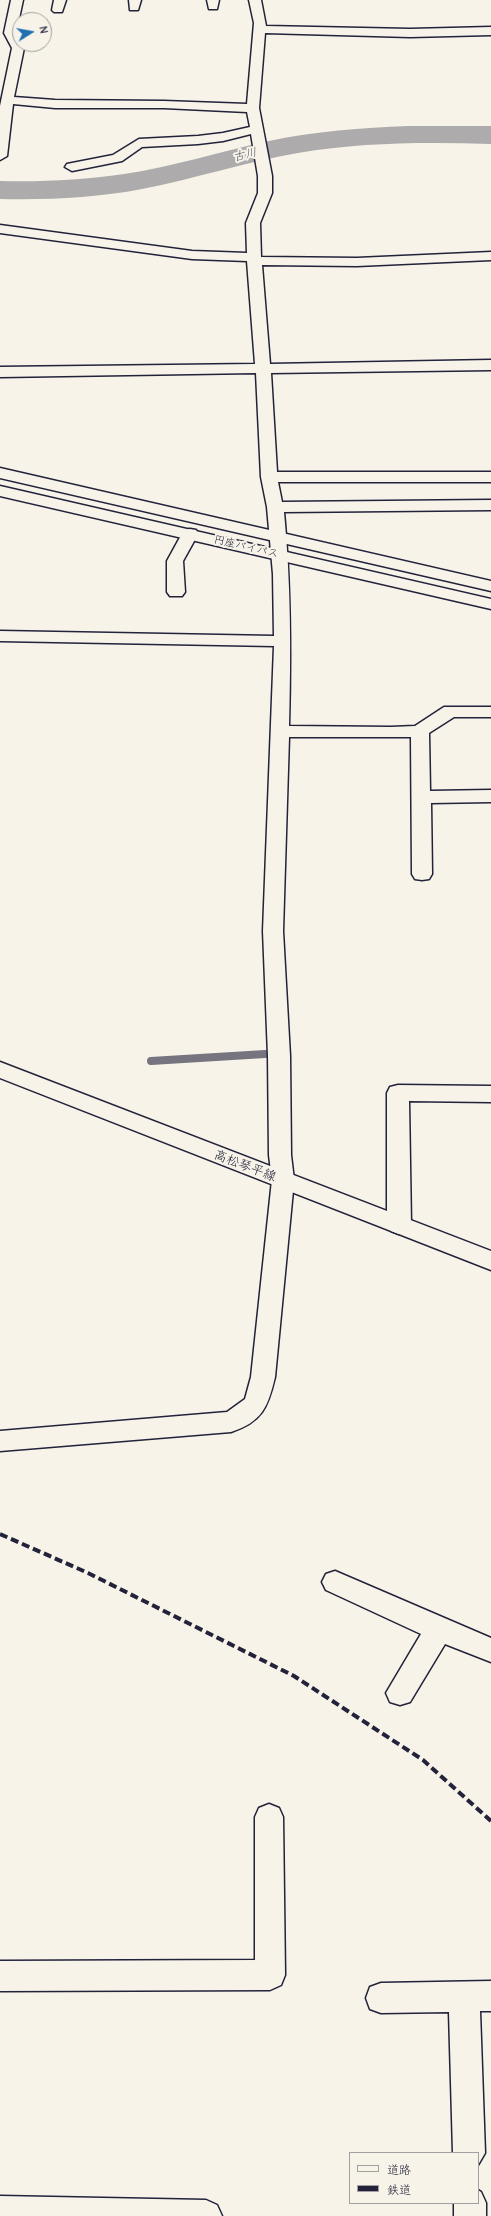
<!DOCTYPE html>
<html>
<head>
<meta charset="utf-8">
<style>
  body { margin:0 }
  #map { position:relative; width:491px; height:2216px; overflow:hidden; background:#f7f3e8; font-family:"Comic Neue","Klee One",sans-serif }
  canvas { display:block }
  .legend { position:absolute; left:349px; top:2152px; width:130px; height:52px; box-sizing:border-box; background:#f7f3e8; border:1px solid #a29fa3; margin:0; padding:5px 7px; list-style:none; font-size:12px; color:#22223b }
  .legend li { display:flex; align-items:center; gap:8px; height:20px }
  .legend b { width:20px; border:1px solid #a29fa3 }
  .north { position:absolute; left:12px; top:12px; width:40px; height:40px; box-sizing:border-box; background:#f7f3e8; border:1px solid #a29fa3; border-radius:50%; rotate:79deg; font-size:11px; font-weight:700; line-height:16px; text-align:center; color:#22223b }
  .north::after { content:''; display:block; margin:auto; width:14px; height:18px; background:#1f6fb2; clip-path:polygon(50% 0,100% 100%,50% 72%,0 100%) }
</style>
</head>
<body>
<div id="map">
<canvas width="491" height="2216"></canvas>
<ul class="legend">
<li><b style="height:5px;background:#f7f3e8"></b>道路</li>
<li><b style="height:5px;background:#22223b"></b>鉄道</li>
</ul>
<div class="north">N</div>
</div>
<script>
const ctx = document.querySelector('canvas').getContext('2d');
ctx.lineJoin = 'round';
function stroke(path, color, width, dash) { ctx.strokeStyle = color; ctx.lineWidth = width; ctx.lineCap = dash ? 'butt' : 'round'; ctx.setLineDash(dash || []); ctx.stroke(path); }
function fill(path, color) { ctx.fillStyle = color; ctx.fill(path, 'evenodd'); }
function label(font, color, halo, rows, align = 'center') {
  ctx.font = font + ' "Comic Neue","Klee One",sans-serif'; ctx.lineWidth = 4; ctx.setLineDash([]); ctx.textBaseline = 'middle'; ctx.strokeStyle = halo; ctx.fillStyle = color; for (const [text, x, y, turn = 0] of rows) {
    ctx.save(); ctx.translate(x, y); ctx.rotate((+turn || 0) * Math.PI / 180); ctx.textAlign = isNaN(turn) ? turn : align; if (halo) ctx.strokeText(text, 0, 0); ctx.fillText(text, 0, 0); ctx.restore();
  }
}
const stream = new Path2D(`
  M151,1061L265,1054`);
const river = new Path2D(`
  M408,126H491V144C427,142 362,142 298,153C245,162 194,179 142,189C95,198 48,200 0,199V181C42,182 83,180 124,174C173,167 221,151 269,141C315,131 362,128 408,126Z`);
const minor = new Path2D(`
  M11,0H23L16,33L20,44L24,48L14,97L55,100L164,101L247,104L254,23L249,0H261L266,26L410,29L491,27V35L410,37L265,33L259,108L272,176V193L260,223L261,257L357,258L491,252V260L357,266L262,265L270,364L491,360V370L271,373L277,472H491V482H278L282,502L491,500V510L284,512C291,585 291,652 289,726L391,727L415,726L444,707H491V717H454L429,733L430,791L491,790V802L431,803L432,874L429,879L422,880L415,879L412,874L411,737H289L283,931L290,1056L291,1155L294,1180L275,1377C268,1407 262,1422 231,1432L0,1451V1431L227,1412L245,1399L251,1377L272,1180L269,1155L268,1056L263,931L274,646L0,641V631L274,636L273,574L267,507L261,477L256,373L0,377V367L255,364L247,261L192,259L0,233V225L192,251L247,253L246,223L258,193V176L251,134L223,141L198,144L142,147L122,161L72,171L65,167L67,164L113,155L139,139L198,136L223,133L250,127L247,112L164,108H55L13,104L7,156L0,160V106L12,48L4,33Z
  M54,0H66L62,12H54L52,10Z
  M129,0H141L138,10H130Z
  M207,0H219L217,9H209Z
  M190,529L196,530L198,534L183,561L185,592L182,596H170L167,592V561L184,530Z
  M398,1085L491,1086V1102L409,1101L411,1225L407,1231L399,1234L391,1231L387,1225V1093L390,1087Z
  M335,1571L491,1638V1662L445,1644L410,1702L400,1705L390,1702L386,1693L421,1634L326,1590L322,1582L326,1574Z
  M269,1804L279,1808L283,1817L285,1975L281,1985L270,1990L0,1991V1961L255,1960V1817L259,1808Z
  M491,1981V2011H480L485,2153L478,2165V2153H453L449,2012L381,2013L370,2009L366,1998L370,1987L381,1983Z
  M478,2190L481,2192L486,2203V2216H454V2203H478Z
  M0,2196L206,2200L217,2205L222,2216H0Z`);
const secondary = new Path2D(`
  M0,1062L491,1251V1270L0,1078Z`);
const trunk = new Path2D(`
  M0,468L491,581V591L0,478Z
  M0,486L491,599V609L0,496Z`);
const rail = new Path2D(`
  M0,1534L88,1573L294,1676L423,1760L491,1821`);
const farStreetnames = [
  ["円座バイパス",246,547,13]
];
const farWaternames = [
  ["古川",245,155,-13]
];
const streetNames = [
  ["高松琴平線",245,1166,21]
];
stroke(stream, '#76747f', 8);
fill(river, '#aeabad');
stroke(minor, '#22223b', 3);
stroke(secondary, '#22223b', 3);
stroke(trunk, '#22223b', 3);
fill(minor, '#f7f3e8');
fill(secondary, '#f7f3e8');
fill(trunk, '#f7f3e8');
stroke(rail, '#22223b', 4, [8, 4]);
label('11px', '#22223b', '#f7f3e8', farStreetnames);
label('italic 12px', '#535263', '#f7f3e8', farWaternames);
label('13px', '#22223b', '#f7f3e8', streetNames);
</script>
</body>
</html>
